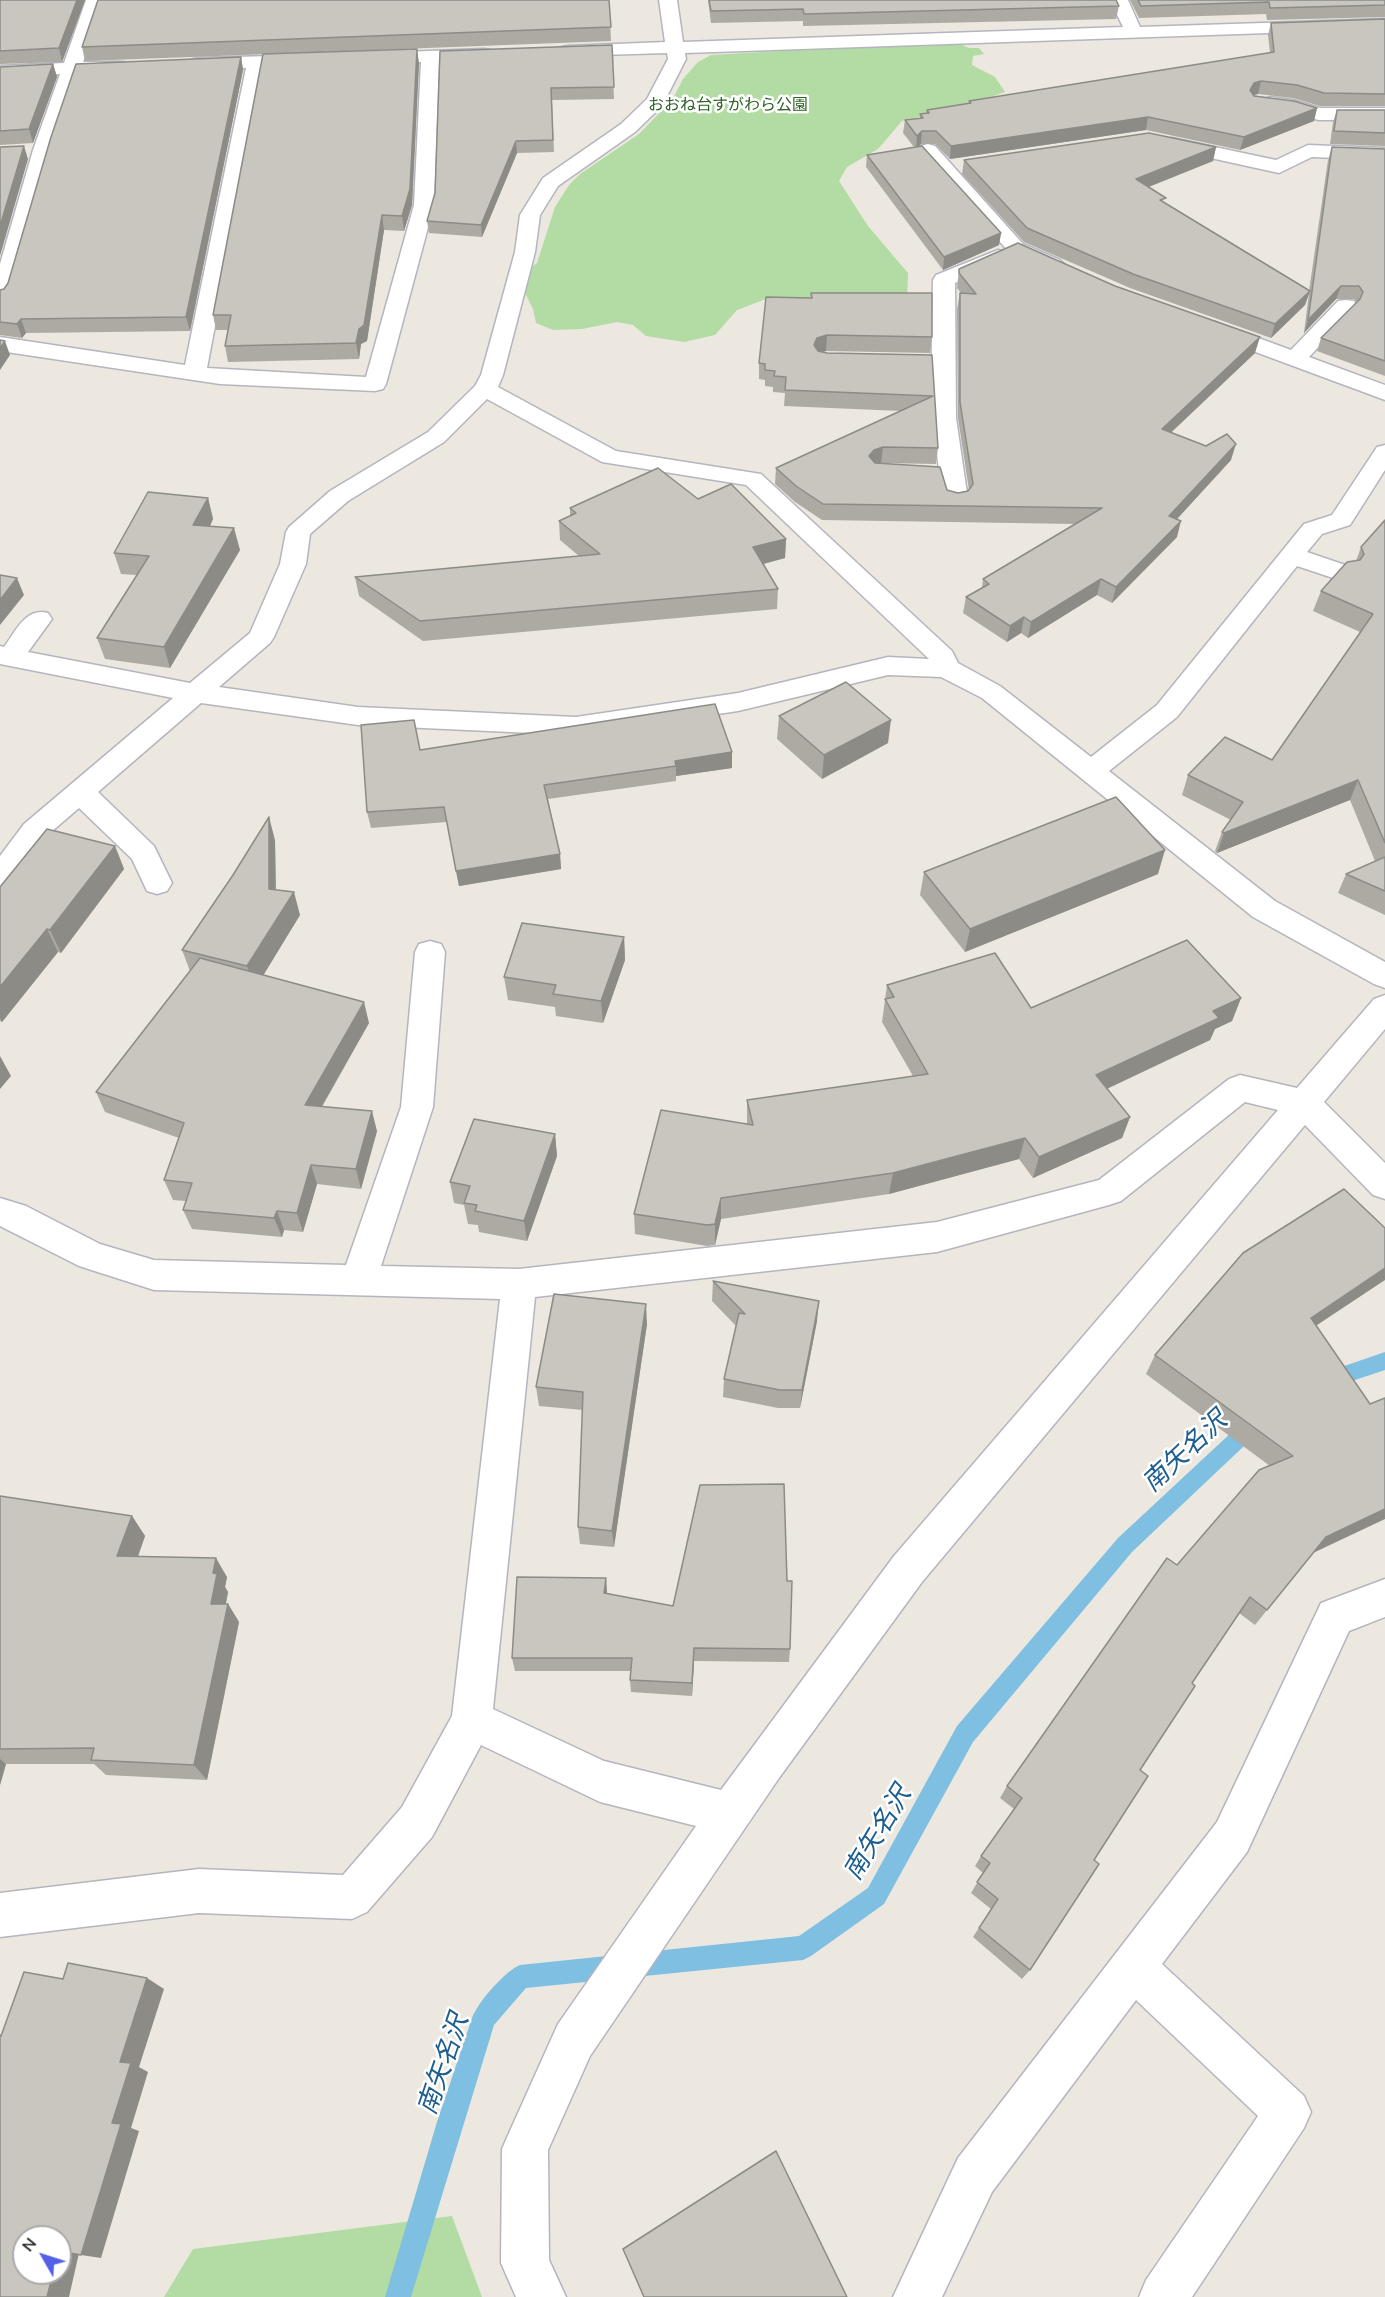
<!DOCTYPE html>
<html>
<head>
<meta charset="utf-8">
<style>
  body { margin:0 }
  #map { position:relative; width:1385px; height:2297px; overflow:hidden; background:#ece8e0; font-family:"Nunito Sans",sans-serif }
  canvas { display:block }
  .north { position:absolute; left:12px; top:2225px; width:60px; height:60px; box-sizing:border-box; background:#fff; border:2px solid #ababab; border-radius:50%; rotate:309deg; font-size:16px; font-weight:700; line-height:24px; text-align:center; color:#2c2c2c }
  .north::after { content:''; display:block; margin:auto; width:21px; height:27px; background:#5261e7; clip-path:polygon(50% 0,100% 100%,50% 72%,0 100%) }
</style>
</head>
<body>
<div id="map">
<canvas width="1385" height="2297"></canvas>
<div class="north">N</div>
</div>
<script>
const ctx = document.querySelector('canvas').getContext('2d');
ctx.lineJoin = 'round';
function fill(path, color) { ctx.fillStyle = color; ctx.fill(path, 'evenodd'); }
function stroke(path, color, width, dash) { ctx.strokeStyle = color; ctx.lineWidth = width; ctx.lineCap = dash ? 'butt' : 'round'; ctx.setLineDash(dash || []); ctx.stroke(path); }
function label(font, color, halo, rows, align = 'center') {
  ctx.font = font + ' "Nunito Sans","Noto Sans JP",sans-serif'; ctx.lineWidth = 5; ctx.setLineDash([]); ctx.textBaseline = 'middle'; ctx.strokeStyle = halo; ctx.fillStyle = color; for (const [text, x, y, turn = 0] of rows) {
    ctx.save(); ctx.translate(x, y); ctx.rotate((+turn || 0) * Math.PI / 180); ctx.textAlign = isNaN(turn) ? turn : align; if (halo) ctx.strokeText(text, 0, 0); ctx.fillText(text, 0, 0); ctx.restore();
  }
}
const green = new Path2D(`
  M953,41L969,48H979L984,54L973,56L972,65L995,77L1005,92L956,109L902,121L878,149L847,167L839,181L868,226L908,273L907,301L771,297L737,310L715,335L684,342L646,336L633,325L617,322L582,329L553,330L536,323L533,309L525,293L529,269L537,263L555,207L569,185L580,174L639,134L672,100L683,79L698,62L711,55Z
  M452,2216L482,2297H164L193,2249Z`);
const stream = new Path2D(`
  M1385,1352V1370L1325,1390L1318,1387L1315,1381L1318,1375Z
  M1254,1415L1261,1418L1264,1424L1261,1430L1132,1552L973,1742L884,1904L811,1956L803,1960L526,1988L494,2025L411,2297H385L437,2122L472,2018C478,2002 505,1971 520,1965L799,1936L868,1888L957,1726L1118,1538L1247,1418Z`);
const minor = new Path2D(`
  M86,0H104L83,62H124L127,66L124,70L79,74L53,150L11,296L8,301L0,302V264L33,150L60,74L0,78V66L64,63Z
  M659,0H677L683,42L1123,27L1110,0H1128L1140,27L1385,19V29L685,53L686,59L662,106L635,132L558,186L540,215L535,252L503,375L498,387L616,451L761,474L952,651L958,663L1000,686L1091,757L1157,705L1304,524L1332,515L1377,447L1385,445V470L1350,525L1322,534L1307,552L1351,567L1355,573L1351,579L1342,581L1297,566L1177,717L1109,771L1275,901L1385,962V988L1374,984L1253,917L982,698L941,677L888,675L738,711L576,735L358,725L201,703L98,792L154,846L172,883L167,891L157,894L147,891L132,859L79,808L44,838L10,885L0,888V856L24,824L173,698L0,664V646L4,647C16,631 26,607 48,613L52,619L28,652L190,683L250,633L280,564L286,532L289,527L330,491L428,432L475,386L481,375L515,252L520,215L543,178L621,124L647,99L668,59L667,53L568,56L562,55L559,51L562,47L568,46L665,42ZM487,399L602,462L746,485L929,659L888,657L738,693L576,717L358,707L219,687L270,643L274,637L306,564L310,534L348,501L444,442Z
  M484,49L490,50L493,54L490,58L439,61L434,205L386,384L383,389L375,391L220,384L0,351V337L185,365L246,68L197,70L191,68L188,64L191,60L197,58L307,55L313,56L316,60L313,64L264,67L207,368L366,377L414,205L421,62L374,63L368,62L365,58L368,54L374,53Z
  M1271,97L1293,100L1320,108H1385V120H1319L1264,107L1262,103L1264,99Z
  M1172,138L1276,160L1308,145L1385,148V160L1312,157L1279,173L1165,148L1162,144L1165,140Z
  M928,144L935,146L1023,244L1060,260L1064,264L1060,268L1053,270L1046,268L1009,252L921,154L918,150L921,146Z
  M998,250L1005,252L1008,256L1005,260L955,283L956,418L968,500L965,505L956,507L947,505L944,500C930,427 931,354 933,280L936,275Z
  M1346,300L1354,301L1357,306L1309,357L1385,385V400L1207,334L1204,329L1207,324L1215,322L1291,350L1338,301Z
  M430,941L441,944L445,952L433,1107L381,1266L519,1269L937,1222L1099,1180L1229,1079L1240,1075L1297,1088L1374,999L1385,995V1029L1324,1102L1385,1163V1199L1373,1195L1305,1125L922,1582L779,1778L590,2056L548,2150L549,2260L566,2297H516L501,2263L502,2149L509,2133L558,2024L696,1826L600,1802L481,1745L432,1837L367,1912L352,1919L199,1913L0,1937V1893L199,1869L343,1875L402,1807L452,1716L500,1299L154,1290L79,1266L0,1226V1198L26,1206L100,1244L154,1260L346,1265L401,1107L415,952L419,944ZM1245,1102L1278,1110L894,1556L721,1790L604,1761L493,1709L535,1297L937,1252L1109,1205L1121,1201Z
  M1385,1579V1617L1349,1631L1247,1852L1162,1964L1304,2096L1311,2112L1304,2128L1192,2297H1139L1146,2280L1258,2116L1136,2000L992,2192L942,2297H893L958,2158L1217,1822L1321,1603Z`);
const wall = new Path2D(`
  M0,0H85L62,62L0,64Z
  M609,0L611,41L85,61L82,47Z
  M708,0H1116L1119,6L1116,19L803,26V21L711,23Z
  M1130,0H1385V17L1267,20L1266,14L1139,18Z
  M1385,19V106H1320L1293,98L1258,94L1253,95L1317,108L1314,121L1240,150L1146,130L950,159L935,144H921L919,146L1001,233L999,245L943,270L866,167L867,155L914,147L903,133L905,120L920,118V114L926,113L927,110L969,103V101L1270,53L1268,35L1271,23Z
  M612,45L614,99L552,100L554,152L517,153L482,237L429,233L427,221L435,193L440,51Z
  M241,57L243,70L190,331L26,333L22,338L0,335V290L4,289Z
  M419,63L412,205L404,231L384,230L367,341L361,344L359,359L228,362L225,346L228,330H216L213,315Z
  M53,64L57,77L33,143L0,145V67Z
  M1337,110H1385V146L1330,144L1333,122Z
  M1216,147L1213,161L1149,187L1165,203L1309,291L1328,160L1332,147L1385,149V376L1317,351L1321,338L1357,302L1354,299H1336L1304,333L1309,293L1305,305L1271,338L1130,288L1024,242L962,174L964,160Z
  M959,269L1255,353L1171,432L1231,460L1177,519V537L1112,603L1097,595L1028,638L1021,633L1007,642L963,613L966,597L982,588L983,579L1076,524L822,520L795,502L775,484L776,468L901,411L784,406L785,393L773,392V387L765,386V380L759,379V363L811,298V293L932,337L930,353L826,351L822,352L827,353L932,355L938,448L936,464L879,463L947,490L958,493L968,491L969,490L958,418L957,309L960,293H961L957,288Z
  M208,498L213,519L210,527L240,550L170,668L105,659L97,638L137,575L121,574L114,553Z
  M698,499L786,539L785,558L763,564L778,589L777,609L423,641L359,596L355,577L579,556L560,540L559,521L570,516V508Z
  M1385,520V915L1338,893L1346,874L1375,861L1350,800L1217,853L1215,851L1222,832L1231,820L1182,795L1188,775L1272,760L1360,632L1313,611L1321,591L1356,561L1361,547Z
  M779,716L888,743L822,779L777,739Z
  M420,750L732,768L676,776V781L548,799L560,854L561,869L459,886L447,822L371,828L367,812Z
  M275,840L276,890L300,915L263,975L369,1023L322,1107L377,1131L361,1189L317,1184L303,1232L284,1230L282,1237L192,1229L183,1210L186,1201L173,1200L164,1180L179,1138L105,1112L96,1092L190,971L182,950Z
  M115,846L124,869L61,953L58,952L2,1022L0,1021V887Z
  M924,872L1158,874L965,952L920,895Z
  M624,937L625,960L603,1023L556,1016L555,1007L508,1000L504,977Z
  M887,985L1031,1008L1241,998L1232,1021L1215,1029L1210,1040L1107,1089L1130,1117L1122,1138L1033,1178L1019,1159L889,1194L721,1219L715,1245L707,1246L635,1234L634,1214L747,1124V1100L913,1076L882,1022Z
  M555,1134L557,1156L527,1241L479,1232L478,1225L468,1224L464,1205L454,1203L450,1182Z
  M713,1281L817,1321L800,1408H778L723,1397L724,1379L736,1326L712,1301Z
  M647,1324L614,1547L580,1544L578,1527L583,1410L539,1406L536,1387Z
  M1316,1326L1313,1553L1255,1625L1239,1613L1192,1683L1140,1770L1094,1860L1030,1970L1022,1979L973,1937L991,1909L971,1893L983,1873L975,1866L981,1856L1014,1809L1000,1798L1007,1786L1177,1565L1270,1466L1146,1374L1155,1355Z
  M0,1496L132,1516L145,1536L138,1557L227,1577L225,1587L228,1592L226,1604H228L239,1622L207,1780L106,1775L94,1764H6L0,1785Z
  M606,1578L607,1593L790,1649L789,1662L694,1661L692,1696L631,1692L630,1680L631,1671H515L512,1658Z`);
const shadedWall = new Path2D(`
  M77,0H85L62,62L59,48Z
  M417,49L419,63L412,205L404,231L402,216Z
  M241,57L243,70L190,331L186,317Z
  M53,64L57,77L33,143L29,129Z
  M1261,81L1258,94L1250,96V90L1254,83Z
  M1317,108L1314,121L1240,150L1244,137Z
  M1148,117L1146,130L950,159L951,146Z
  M922,131L921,144L916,149L917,136Z
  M516,141L517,153L482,237L481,225Z
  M24,146L28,159L0,256V226Z
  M1216,147L1213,161L1133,193L1136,179Z
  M382,215L384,230L367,341L361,344L359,359L356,343Z
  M1001,233L999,245L943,270L944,257Z
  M1341,286L1336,299L1304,333L1308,320Z
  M1310,291L1305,305L1271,338L1275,324Z
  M21,319L26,333L22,338L17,324Z
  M827,335L826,351L816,354L814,345L817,338Z
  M1260,337L1255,353L1158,445L1162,429Z
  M5,341L10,355L0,370V348Z
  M1236,444L1231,460L1165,532L1169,516Z
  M883,447L881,463L872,466L869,456L874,450Z
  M208,498L213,519L199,546L193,525Z
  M1181,521L1177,537L1112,603L1116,587Z
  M234,528L240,550L170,668L164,647Z
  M786,539L785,558L752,567L753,547Z
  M17,578L24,595L0,625V600Z
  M1101,579L1097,595L1028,638L1031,622Z
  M1024,617L1021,633L1007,642L1010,626Z
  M891,720L888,743L822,779L824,755Z
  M732,752V768L676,776V766L675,761Z
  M1358,780L1350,800L1217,853L1224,833Z
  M269,817L275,840L276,912L269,889Z
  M115,846L124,869L61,953L50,930Z
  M1165,850L1158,874L965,952L970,929Z
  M560,854L561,869L459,886L456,871Z
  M294,892L300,915L255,989L247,966Z
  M47,929L58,952L2,1022L0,1018V987Z
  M624,937L625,960L603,1023L601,1001Z
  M1241,998L1232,1021L1215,1029L1210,1040L1089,1097L1096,1075L1213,1011Z
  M364,1002L369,1023L311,1125L305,1105Z
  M0,1056L11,1076L0,1089Z
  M372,1111L377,1131L361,1189L356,1169Z
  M1130,1117L1122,1138L1033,1178L1039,1157Z
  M555,1134L557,1156L527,1241L524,1221Z
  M1025,1138L1019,1159L889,1194L893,1173Z
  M311,1165L317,1184L303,1232L297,1213Z
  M721,1198V1219L715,1245V1224Z
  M277,1211L284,1230L282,1237L274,1218Z
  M1385,1268V1280L1299,1337L1311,1318Z
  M819,1301L817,1321L800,1408L802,1390Z
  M646,1304L647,1324L614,1547L612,1531Z
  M1385,1509V1519L1313,1553L1255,1625L1326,1537Z
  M132,1516L145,1536L131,1575L117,1556Z
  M216,1558L227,1577L225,1587L228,1592L222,1622L211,1604L213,1573Z
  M606,1578L607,1592L605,1607L604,1593Z
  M228,1604L239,1622L207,1780L194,1765Z
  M694,1648V1661L692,1696V1683Z
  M0,1759L6,1764L0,1785Z
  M147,1978L164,1989L139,2067L148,2072L131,2128L139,2131L101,2258L81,2255L112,2123L120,2062Z
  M60,2251L79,2253L69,2297H47L53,2273H60Z`);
const building = new Path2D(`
  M0,0H77L59,48L0,51Z
  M98,0H609L611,27L82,47Z
  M709,0H1116L1119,6L804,14L803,9L711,11Z
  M1138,0H1385V5L1270,8L1269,2L1141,6Z
  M1385,19V94L1324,93L1297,85L1261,81L1254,83L1250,90L1254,96L1294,101L1317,108L1244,137L1148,117L951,146L936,131H922L917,136L905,120L923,118L920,114L929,113L927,110L971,103L969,101L1274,52L1271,23Z
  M612,45L614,87L551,88L553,140L516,141L481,225L427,221L435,193L440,51Z
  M417,49L410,189L402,216L382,215L364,325L359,329L356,343L225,346L231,315H213L263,54Z
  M241,57L186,317L21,319L17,324L0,322V290L4,289L8,283L51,137L76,64Z
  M53,64L29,129L0,131V67Z
  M1337,110H1385V133L1334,131Z
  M1149,133L1216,147L1136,179L1166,198L1160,200L1310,291L1275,324L1133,274L1027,228L964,160Z
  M24,146L0,226V147Z
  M922,146L1001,233L944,257L867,155Z
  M1332,147L1385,149V361L1321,338L1360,299L1363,292L1359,286H1341L1308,320Z
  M1018,243L1115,286L1260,337L1162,429L1206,446L1227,434L1236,444L1169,516L1181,521L1116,587L1101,579L1031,622L1024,617L1010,626L966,597L989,584L983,579L1102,508L823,504L796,486L776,468L933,396L785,390L786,377L774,376L775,371L765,370V364L759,363L766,297L812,298L811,293H932V337L827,335L817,338L814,345L818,351L827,353L932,355L938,448L883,447L874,450L869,456L875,463L940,467L947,490L958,493L968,491L973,484L960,402V293L976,294L959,273V269Z
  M0,340L5,341L0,348Z
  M658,468L698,499L731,484L786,539L753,547L778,589L420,621L355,577L600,554L559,521L576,513L570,508Z
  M148,492L208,498L193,525L234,528L164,647L97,638L149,556L114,553Z
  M1385,520V843L1358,780L1224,833L1222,832L1243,802L1188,775L1225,737L1272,760L1373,614L1321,591L1347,562L1360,560L1364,554L1361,547Z
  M0,575L17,578L0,600Z
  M846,682L891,720L824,755L779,716Z
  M715,704L732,752L675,761L676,766L544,785L560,854L456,871L444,807L367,812L361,725L414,720L420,750Z
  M1116,797L1165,850L970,929L924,872Z
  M269,817V889L294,892L247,966L182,950L233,875Z
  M47,829L115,846L50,930L47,929L0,987V887Z
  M1385,857V891L1346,874Z
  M522,923L624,937L601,1001L553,994L556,985L504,977Z
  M1187,940L1241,998L1213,1011L1219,1018L1096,1075L1130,1117L1039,1157L1025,1138L893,1173L721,1198L715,1224L707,1225L634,1214L661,1110L753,1125L747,1100L928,1074L885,999L894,997L887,985L995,953L1031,1008Z
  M200,958L364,1002L305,1105L372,1111L356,1169L311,1165L297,1213L277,1211L274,1218L183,1210L192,1183L164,1180L184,1123L96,1092Z
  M474,1119L555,1134L524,1221L475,1211L477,1205L464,1203L470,1186L450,1182Z
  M1344,1189L1385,1228V1268L1311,1318L1370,1404L1385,1398V1509L1326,1537L1267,1610L1250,1597L1192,1683L1195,1686L1140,1770L1148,1776L1094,1860L1099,1864L1030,1970L979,1928L998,1899L977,1882L990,1863L981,1856L1022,1798L1007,1786L1167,1558L1177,1565L1259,1470L1293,1456L1155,1355L1243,1253Z
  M713,1281L819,1301L802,1390H780L724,1379L739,1313L745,1314Z
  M554,1294L646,1304L612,1531L578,1527L583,1392L536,1387Z
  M784,1484L787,1581H792L790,1649L694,1648L692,1683L630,1680L632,1658H512L517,1577L606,1578L604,1593L673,1606L700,1485Z
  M0,1496L132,1516L117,1556L216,1558L213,1573L217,1574L211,1604H228L194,1765L91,1760L94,1748L0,1749Z
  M68,1963L147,1978L120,2062L131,2063L112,2123L121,2124L81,2255L60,2251V2237H24V2273H53L47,2297H0V2035L1,2036L24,1972L63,1979Z
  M776,2151L847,2297H644L623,2249Z`);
const farParknames = [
  ["おおね台すがわら公園",728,106]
];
const nearWaternames = [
  ["南矢名沢",1186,1453,-43],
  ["南矢名沢",879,1834,-59],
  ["南矢名沢",445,2065,-71]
];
fill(green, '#b2dca3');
fill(stream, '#7fbfe2');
stroke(minor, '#b4b5be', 3);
fill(minor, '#fff');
fill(wall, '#acaaa3');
fill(shadedWall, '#8c8b85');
fill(building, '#c8c6be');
stroke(building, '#8c8b85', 1.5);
label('16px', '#2b6223', '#fff', farParknames);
label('italic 26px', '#1c5e90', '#fff', nearWaternames);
</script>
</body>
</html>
